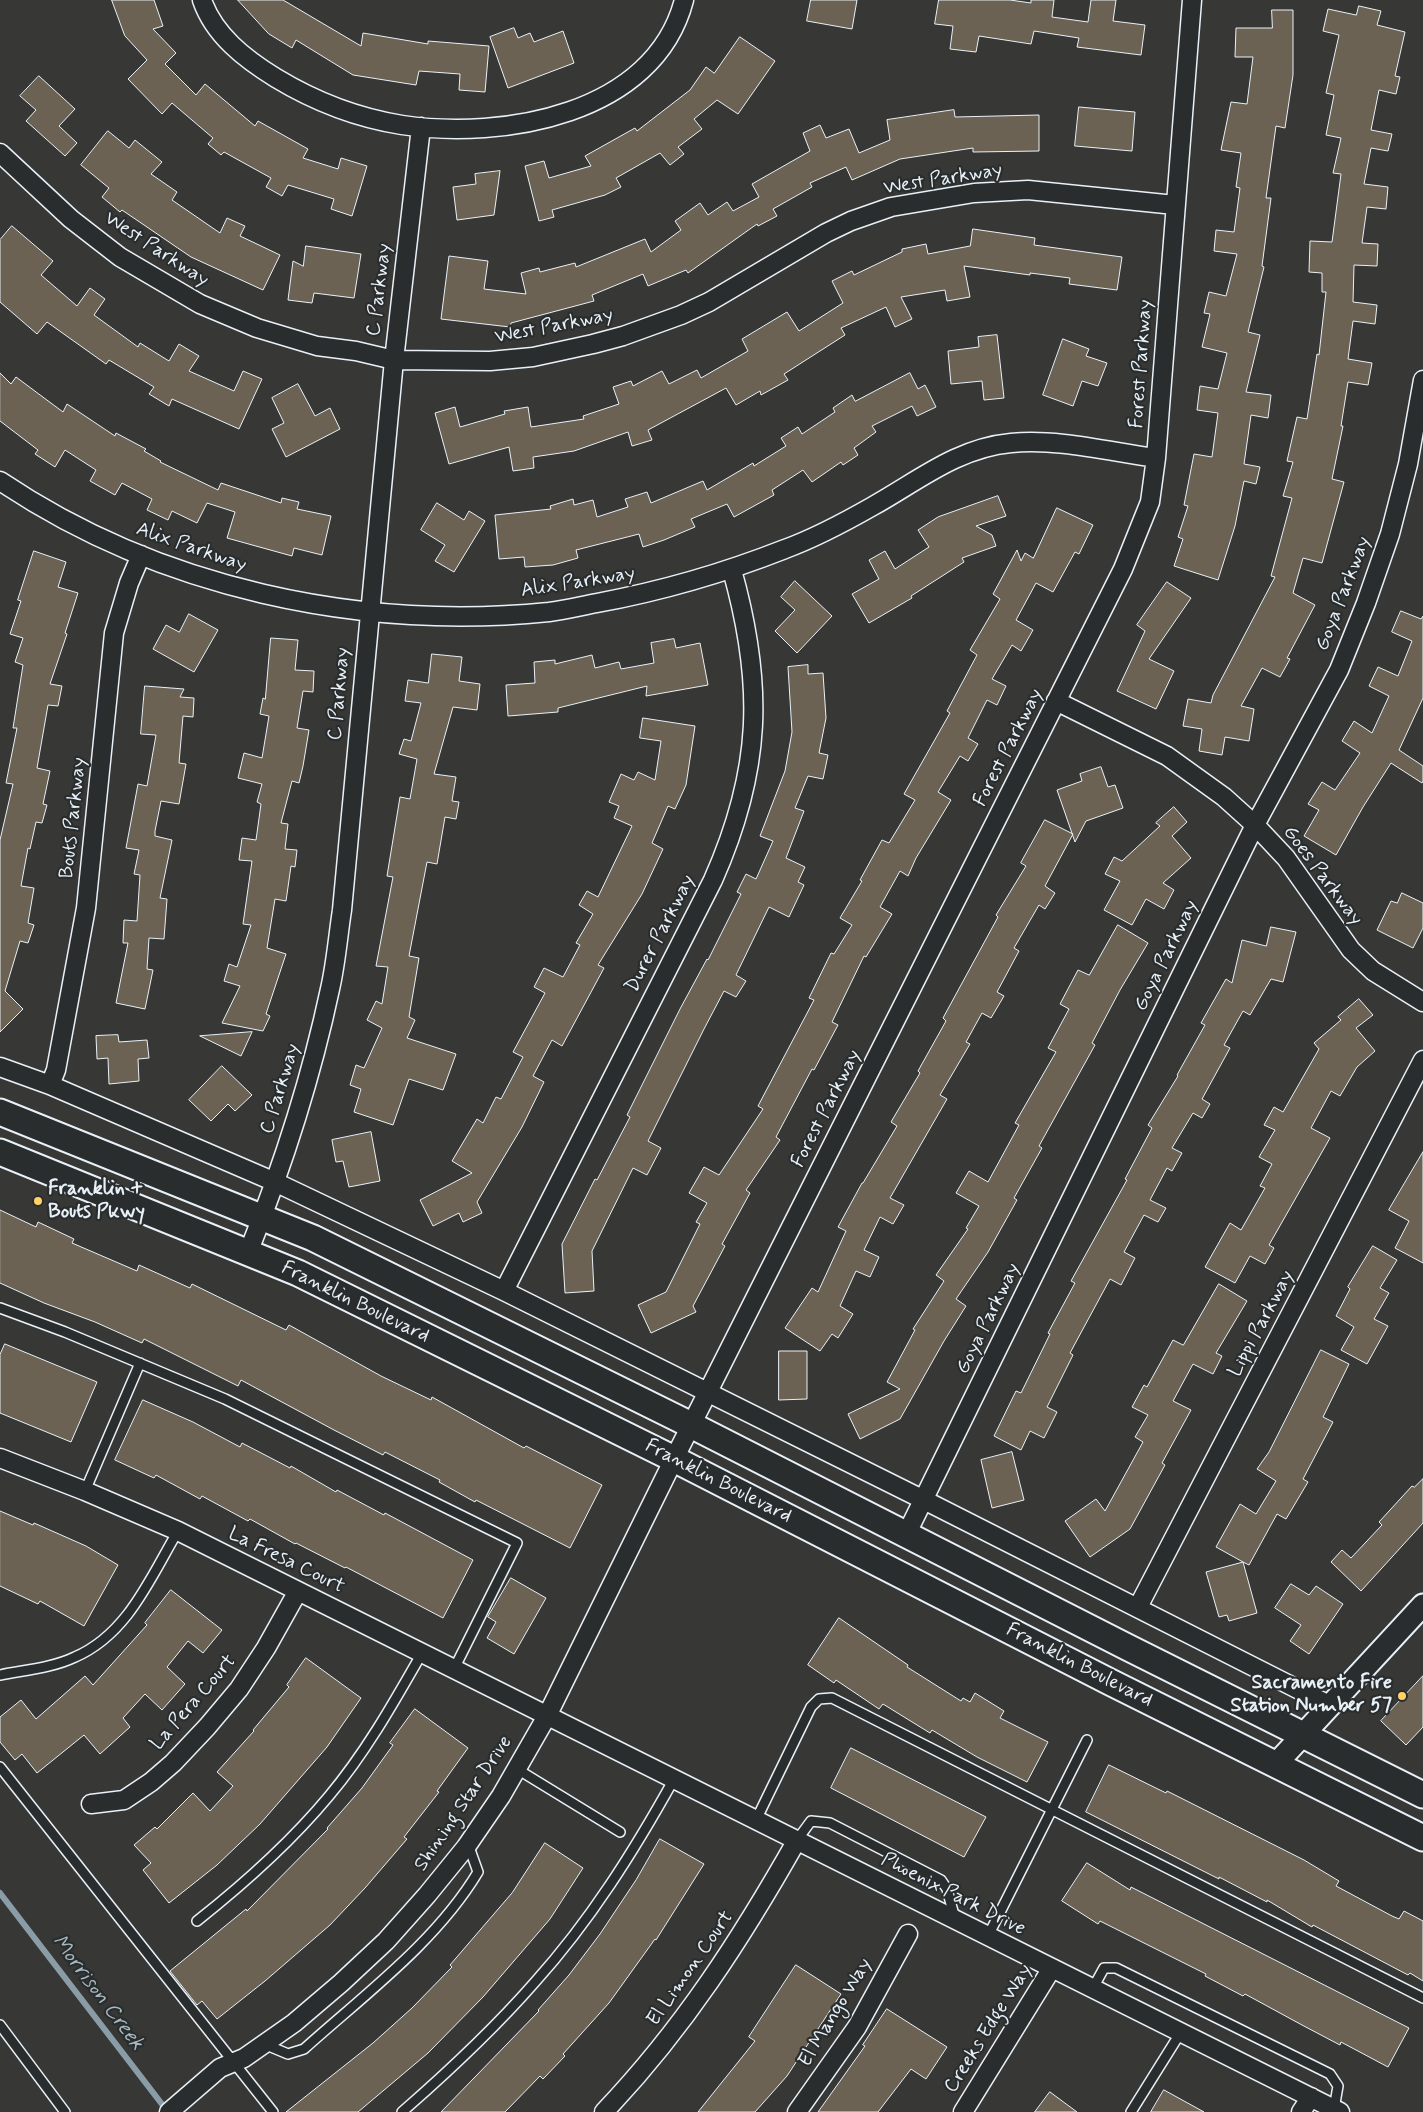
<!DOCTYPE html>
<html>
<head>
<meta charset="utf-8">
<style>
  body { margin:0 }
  canvas { display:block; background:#373835 }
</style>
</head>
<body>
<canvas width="1423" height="2112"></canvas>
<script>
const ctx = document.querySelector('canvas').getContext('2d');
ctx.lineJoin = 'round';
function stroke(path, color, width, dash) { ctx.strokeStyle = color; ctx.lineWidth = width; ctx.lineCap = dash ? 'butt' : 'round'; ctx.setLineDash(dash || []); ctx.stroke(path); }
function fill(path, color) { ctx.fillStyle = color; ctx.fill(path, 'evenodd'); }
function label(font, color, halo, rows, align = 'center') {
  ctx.font = font + ' Mynerve,sans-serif'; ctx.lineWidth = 4.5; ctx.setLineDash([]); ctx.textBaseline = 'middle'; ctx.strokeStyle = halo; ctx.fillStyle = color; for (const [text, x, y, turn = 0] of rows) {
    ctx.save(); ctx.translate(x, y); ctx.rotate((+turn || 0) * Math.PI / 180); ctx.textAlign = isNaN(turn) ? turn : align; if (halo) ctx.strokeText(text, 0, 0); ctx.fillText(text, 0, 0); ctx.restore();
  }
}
const stream = new Path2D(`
  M0,1893L168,2112`);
const building = new Path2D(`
  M112,0H154L163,26L153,29L176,53L165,64L196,95L205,84L255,126L258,121L308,149L303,158L338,169L341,158L367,166L352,216L331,209L334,199L288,185L282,196L266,187L271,178L224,152L221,155L208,144L213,138L172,103L162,114L128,79L147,60L125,36Z
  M238,0H283L361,46L363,33L428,44V41L489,46L485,92L459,90L460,74L419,71L416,85L353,75L296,40L292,48L269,34Z
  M811,0H857L852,29L807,21Z
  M939,0H1010L1031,3V0H1054L1052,17L1088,22L1091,0H1116L1113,21L1145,25L1141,55L1077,47L1079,38L1034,31L1031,44L979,36L976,52L950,49L953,26L935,24Z
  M1359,6L1381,11L1377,25L1405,32L1395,76L1400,77L1396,94L1379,90L1371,130L1392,134L1388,151L1371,148L1364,184L1388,187L1386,209L1367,207L1362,243L1378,244L1377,266L1354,265L1353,302L1377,305L1375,324L1353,321L1348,359L1372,363L1368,385L1348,382L1341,426H1343L1332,479L1344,482L1322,563L1303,558L1293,593L1315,605L1287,658L1290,659L1280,677L1262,668L1241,706L1254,709L1249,741L1225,737L1222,755L1199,751L1202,729L1183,726L1188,699L1211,703L1213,695L1275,577L1271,576L1292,498L1283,496L1293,462L1287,461L1297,417L1307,419L1317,354L1319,355L1326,292H1322V273L1309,272L1310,241L1332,242L1341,174L1333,173L1341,138L1326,135L1334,95L1326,93L1339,35L1323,31L1328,9L1356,15Z
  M1272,10H1293V75L1285,128L1276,126L1266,198H1271L1262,266L1264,267L1248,332L1260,335L1246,392L1271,395L1268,418L1251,415L1244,464L1260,467L1256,484L1244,481L1235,526L1218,580L1174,566L1183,539L1178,537L1188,506L1184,505L1194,454L1212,457L1218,413L1197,410L1200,386L1218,389L1227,353L1202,347L1210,314L1204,313L1209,292L1226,296L1237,254L1214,251L1216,230L1234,232L1240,188L1236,187L1241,153L1221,150L1231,102L1247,104L1253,57H1235L1236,28H1272Z
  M514,28L518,38L530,33L534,42L563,31L574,63L508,88L490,37Z
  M740,37L775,61L738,114L717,100L694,119L702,129L678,147L684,154L670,165L660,153L616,178L621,187L605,195L552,210L554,217L539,221L525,166L544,161L549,178L591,166L585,156L635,128L637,131L690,90L706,67L714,73Z
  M39,76L75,109L59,126L77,143L65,156L26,121L36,110L20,96Z
  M1079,107L1135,112L1132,151L1075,146Z
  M954,110L955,117L1039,115V151L973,152V148L900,159L852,180L846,167L810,183L812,187L773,209L777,216L758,226L757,224L688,273L686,270L648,286L643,274L592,295L594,301L511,323L510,327L441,319L449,256L488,261L484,289L526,294L521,273L539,268L540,272L575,263L576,267L645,239L651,252L681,230L675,221L700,203L708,215L727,202L733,211L759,197L752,184L810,151L803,133L820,125L826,138L849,129L859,153L890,140L887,120Z
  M108,131L129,148L135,140L162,162L151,174L177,192L172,200L220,233L227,218L245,226L240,236L280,255L263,290L191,257L122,210L120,212L102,197L109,188L81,165Z
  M500,171L494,215L457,220L453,187L476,184L475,174Z
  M12,226L53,261L41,275L77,306L90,288L105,299L94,315L138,347L140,343L169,361L179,344L199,356L189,371L234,391L243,371L262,379L239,429L172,399L169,406L149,394L154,387L109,360L106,364L47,322L37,334L0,302V240Z
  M973,229L1035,238L1034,245L1122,257L1117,290L1069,284L1070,278L1030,273V275L964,266L970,297L947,301L945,290L901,297L912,319L895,327L886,307L841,328L845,335L784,374L788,380L761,395L760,391L736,405L726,388L648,430L652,440L632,446L628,432L574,451L533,457L534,468L513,471L509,447L449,464L435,413L455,407L460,427L505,414L504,411L528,407L531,427L584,419L583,416L619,404L613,387L631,381L633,386L662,371L669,384L697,370L701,378L748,351L742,339L787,312L799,331L843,303L832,281L852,271L854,275L902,252V249L926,244L928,254L970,246Z
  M306,246L361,254L354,298L314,293L312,303L288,300L293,261L303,266Z
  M997,335L1004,398L984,400L982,381L951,384L948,351L979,347L978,337Z
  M1063,339L1089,349L1086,356L1107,363L1098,386L1082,381L1073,406L1043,395Z
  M0,373L11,384L16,377L63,412L67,404L115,436L116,433L146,449L144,451L161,461L160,462L218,490L221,483L281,503L282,498L299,502L297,509L331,516L322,555L294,548L292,556L227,538L235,512L207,503L197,523L172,511L168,520L147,510L152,499L122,483L115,495L90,481L96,470L65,450L55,467L35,454L38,450L0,421Z
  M910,373L918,389L925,385L936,407L917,416L912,406L872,426L876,432L854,448L858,455L843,465L841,462L812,482L803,470L772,490L774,495L734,517L727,504L691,519L695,527L664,540L643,547L639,534L576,550L578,558L553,565L525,567L524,557L499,559L495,515L551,509L550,506L573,499L574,505L593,500L597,517L628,507L625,499L647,492L651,503L703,481L707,490L753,463L754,466L786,446L781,438L798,427L802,434L835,412L833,408L852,395L855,401Z
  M298,384L315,416L330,408L340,429L286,457L272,429L284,423L272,398Z
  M998,496L1006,516L976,526L992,535L996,546L962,558L964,562L911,596L912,598L869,623L852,594L879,579L869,560L885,551L895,569L929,547L918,530L938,517Z
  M437,503L464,520L469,511L485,521L454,572L435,561L445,545L421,530Z
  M1057,508L1093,525L1079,554L1075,552L1053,592L1036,583L1016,620L1033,630L1021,651L1012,645L992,679L1006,686L997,705L987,700L968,738L978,744L968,761L960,756L938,792L951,800L916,858L908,876L900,871L880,907L892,914L866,957L864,956L832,1022L838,1025L814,1070L812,1069L776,1137L780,1140L746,1190L750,1193L722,1244L725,1246L693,1306L696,1312L651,1333L638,1305L666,1292L700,1224L696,1222L707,1203L689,1193L704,1167L719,1175L763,1109L758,1106L814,1000L809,998L831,953L834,954L852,925L840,918L862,881L860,880L882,840L889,843L915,800L904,794L950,713L947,711L977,655L970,650L1000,599L993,594L1017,550L1021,561L1025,553L1033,558Z
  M34,551L66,562L58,587L78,593L65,633L67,634L50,684L62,686L58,706L48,705L37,768L50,771L43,804L47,805L42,823L36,822L30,849L28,848L21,886L34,888L28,923L34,925L28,943L20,941L5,991L23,1009L0,1032V840L13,784L6,783L17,728H13L23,665L15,662L23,638L10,634L21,601L18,600Z
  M795,581L832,616L797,653L775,631L795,610L781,597Z
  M1167,582L1191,598L1149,659L1174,671L1156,709L1117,691L1145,631L1137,625Z
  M1401,611L1421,619L1423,616V698L1399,750L1423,766V781L1422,783L1391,763L1363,807L1336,855L1304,836L1319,810L1308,804L1322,782L1335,790L1360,753L1342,741L1354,721L1372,733L1389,696L1369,686L1378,667L1398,676L1412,641L1392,632Z
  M189,614L218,630L194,672L153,649L166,625L179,632Z
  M271,638L298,640L295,670L314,671L313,692L303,691L297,728L309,730L303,766L299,783L292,781L281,823L288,824L285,849L297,850L295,867L291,866L286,901L275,899L267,948L286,954L266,1014L270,1016L263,1031L222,1023L240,986L224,981L229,964L237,967L251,925L243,924L252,861L239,860L242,838L256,840L261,804L257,802L262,784L238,778L244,753L262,758L269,716L260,714L263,698L265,699Z
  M674,639L676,648L700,643L708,685L646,696L647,686L558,708V712L508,716L506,685L535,683L534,662L555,660V664L592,655L595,668L619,662L621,669L654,663L651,643Z
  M432,654L462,657L459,681L480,684L477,710L453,707L434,774L456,777L452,801L459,802L456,819L445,817L437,864L427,862L409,956L419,958L409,1017L415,1020L407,1038L456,1054L443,1090L409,1079L393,1125L354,1112L361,1089L350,1085L356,1065L364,1068L382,1028L367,1020L376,1001L382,1004L388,967L376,966L393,877L387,876L400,797L410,799L417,759L399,754L404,739L411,741L421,703L405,701L408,680L428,683Z
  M808,665V674L823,673L826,718L819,753L828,755L823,779L808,776L795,808L804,811L786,858L805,867L798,882L804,885L789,917L769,907L736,975L746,981L736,997L724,991L704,1029L648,1141L661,1148L647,1175L633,1168L592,1251L594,1291L565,1293L562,1244L595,1179L597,1180L630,1117L627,1115L680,1009L707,959L708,960L741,894L737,892L746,874L756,879L773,841L760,836L785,771L792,732L788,667Z
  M145,686L184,689L180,697L194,698L193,717L183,716L179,763L186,764L179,804L161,801L155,831V836L172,840L160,898L167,899L164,939L149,938L147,969L153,970L145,1009L116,1003L128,943H123L124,920L137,921L140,875L134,874L139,850L126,848L138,784L147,786L156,735L141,734Z
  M643,718L695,726L686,785L675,809L668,806L652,843L663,849L642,894L598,965L604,968L562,1046L552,1040L533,1076L544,1082L522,1127L477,1202L482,1213L463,1222L459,1213L433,1226L420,1200L472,1173L452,1161L477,1119L483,1123L496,1097L501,1099L523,1057L513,1052L545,993L534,987L544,968L563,977L580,945L576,943L593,914L579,905L587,891L598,897L632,826L614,818L619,806L609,802L621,774L634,780L638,772L655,780L661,741L640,738Z
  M1101,767L1108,787L1115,785L1123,808L1086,821L1075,842L1057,790L1082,781L1080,774Z
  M1174,807L1187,822L1172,836L1191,858L1163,883L1174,890L1164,909L1146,899L1132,925L1104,910L1120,881L1105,874L1114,857L1122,861L1160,826L1156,823Z
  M1045,820L1073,834L1045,886L1055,893L1045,909L1039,905L1014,948L1019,951L997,992L1004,996L991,1018L982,1013L966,1042L970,1044L940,1095L947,1099L890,1198L904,1205L893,1224L880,1217L864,1250L879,1257L870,1277L856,1271L840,1306L853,1314L838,1338L832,1334L820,1351L785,1328L812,1288L818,1292L846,1231L838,1227L862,1183H863L897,1126L891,1122L920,1073L918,1071L946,1021L943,1018L998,917L996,915L1026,866L1021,863Z
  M1402,893L1423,903V928L1413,948L1377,930L1391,901L1397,903Z
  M1118,925L1148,943L1120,990L1092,1043L1095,1045L1039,1146L1042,1148L1014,1198L1017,1200L988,1252L956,1299L966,1306L944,1341L900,1419L860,1439L848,1414L900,1389L887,1382L915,1330L913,1329L944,1281L936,1275L968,1229L966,1228L979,1206L956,1193L969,1171L988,1182L1019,1125L1015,1123L1056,1052L1048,1048L1069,1009L1060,1004L1078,970L1089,975Z
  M1271,927L1296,932L1283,982L1271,979L1250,1015L1243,1011L1224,1045L1230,1048L1202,1099L1210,1104L1202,1118L1193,1113L1172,1148L1182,1153L1172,1171L1167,1168L1150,1200L1166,1208L1158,1222L1144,1215L1124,1252L1135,1258L1121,1285L1110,1279L1070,1353L1073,1355L1047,1407L1057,1412L1044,1438L1030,1431L1021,1450L994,1436L1016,1391L1021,1393L1050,1334L1048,1333L1075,1283L1071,1281L1127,1180L1125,1179L1152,1128L1148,1125L1178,1076L1177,1075L1205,1025L1201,1023L1226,979L1232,983L1242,940L1266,946Z
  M1359,999L1373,1015L1356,1028L1375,1051L1357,1067L1340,1096L1331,1091L1311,1128L1330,1138L1269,1245L1274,1248L1265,1264L1250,1256L1235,1283L1205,1267L1230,1223L1241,1230L1265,1188L1260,1186L1272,1164L1259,1157L1275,1130L1264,1125L1274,1107L1283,1112L1319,1049L1314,1043L1341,1020L1338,1017Z
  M252,1032L241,1056L200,1036Z
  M118,1035L119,1042L147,1040L149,1058L138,1059L139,1081L109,1084L108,1058L97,1059L96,1036Z
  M222,1066L252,1095L235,1111L228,1104L211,1121L189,1100Z
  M371,1132L380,1181L349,1187L343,1161L336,1162L332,1140Z
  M1423,1152V1263L1395,1248L1409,1221L1389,1210Z
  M0,1210L36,1227L38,1222L74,1239L72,1243L137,1271L139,1265L190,1288L192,1284L286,1330L289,1325L381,1376L431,1400L432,1397L524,1448L526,1446L602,1485L570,1548L476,1500L475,1502L439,1482L440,1480L385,1452L383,1455L334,1430L241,1380L238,1386L144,1339L142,1343L95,1322L44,1303L0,1283Z
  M1373,1246L1397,1260L1380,1288L1389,1293L1374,1319L1388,1326L1367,1364L1341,1350L1354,1327L1336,1316L1350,1289L1348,1287Z
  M1219,1284L1247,1301L1216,1353L1222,1356L1213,1374L1193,1364L1173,1401L1191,1410L1162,1463L1165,1465L1130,1529L1090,1557L1065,1521L1096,1499L1105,1511L1143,1442L1135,1437L1148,1415L1132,1407L1144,1385L1147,1387L1173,1340L1183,1345Z
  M5,1344L97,1382L71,1442L0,1413V1355Z
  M1321,1350L1349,1364L1323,1417L1333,1422L1303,1479L1308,1482L1286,1519L1277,1514L1249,1565L1243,1562L1257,1613L1229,1621L1227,1615L1219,1617L1206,1572L1243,1562L1216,1547L1240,1504L1256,1514L1276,1481L1257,1469L1269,1452Z
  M779,1351H807V1399L779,1400Z
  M143,1400L193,1422L240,1447L242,1443L290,1468L291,1466L336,1492L337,1490L384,1515L385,1513L473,1560L443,1618L346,1567L345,1568L296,1543L295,1544L250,1519L248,1521L202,1496L200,1499L156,1475L154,1478L115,1460Z
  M1012,1452L1024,1500L992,1508L981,1460Z
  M1423,1479V1523L1361,1591L1331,1562L1342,1550L1351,1558L1382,1525L1379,1522L1412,1486L1414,1487Z
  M0,1511L33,1525L34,1523L86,1546L118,1565L84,1626L40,1601L38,1604L0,1586Z
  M511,1578L546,1598L514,1654L487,1638L496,1622L488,1617Z
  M1291,1584L1309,1595L1316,1586L1343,1604L1309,1654L1290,1641L1301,1625L1275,1608Z
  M171,1590L222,1630L203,1653L188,1641L167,1667L185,1684L162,1710L145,1694L123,1718L130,1727L100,1754L84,1735L37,1773L22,1754L15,1760L0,1742V1717L21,1700L36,1719L85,1676L93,1685L147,1625L145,1623Z
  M839,1618L908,1665L907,1667L961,1701L963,1698L970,1702L975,1693L1004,1711L1000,1718L1048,1742L1027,1782L977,1757L932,1730L930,1733L883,1704L879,1709L836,1680L834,1683L808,1665Z
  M306,1658L361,1698L327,1747L260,1824L217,1865L169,1903L143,1870L151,1863L134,1845L155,1827L157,1829L193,1793L210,1811L233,1786L217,1772L254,1731L253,1730L289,1687L287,1685Z
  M1423,1676V1727L1406,1745L1381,1721Z
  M415,1709L468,1748L437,1791L439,1792L404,1837L407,1839L365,1888L330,1925L265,1981L217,2019L202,2001L197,2005L170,1971L246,1909L247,1911L328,1829L327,1828L362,1788L393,1745L390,1743Z
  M851,1748L986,1817L964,1857L831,1788Z
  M1109,1765L1166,1793L1167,1791L1304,1860L1339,1881L1336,1886L1392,1916L1399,1919L1404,1911L1423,1921V1981L1410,1973L1408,1975L1313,1925L1312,1927L1267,1900V1902L1219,1877V1879L1086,1812Z
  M660,1839L704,1864L656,1940L655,1939L609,2003L563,2054L565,2056L543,2079L540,2076L505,2112H441L539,2011L538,2010L569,1975L600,1934L636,1880Z
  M545,1843L583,1868L550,1919L483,1997L428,2053L358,2112H286L373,2043L412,2008L452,1967L450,1965L512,1893Z
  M1087,1863L1130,1890L1131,1887L1409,2028L1388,2067L1341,2042L1340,2045L1302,2025L1245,1994L1243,1996L1205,1976L1206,1974L1100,1921L1098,1924L1062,1901Z
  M796,1965L841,1994L787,2076L755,2112H698L755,2041L749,2037Z
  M887,2009L947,2047L926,2079L911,2069L878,2112H818L865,2046L863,2045Z
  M1164,2090L1204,2112H1151Z
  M1050,2092L1077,2112H1035Z`);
const service = new Path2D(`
  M0,1308L65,1332L225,1399L517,1543L454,1669
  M85,1491L140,1363
  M0,1675C25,1670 52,1668 75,1657C128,1634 150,1578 178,1531
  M0,1767L273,2112
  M517,1769L620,1832
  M756,1820L811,1707L819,1699L832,1698L1423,1998
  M797,1840L811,1821L830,1823L941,1880L947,1889L955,1919
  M197,1921C245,1883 290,1843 329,1796C366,1752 394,1702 422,1653
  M988,1936L1087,1740
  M1093,1988L1104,1968H1116L1330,2074L1338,2086L1334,2109
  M0,2025L65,2112
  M264,2044L288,2054L304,2049C364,1995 436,1942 478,1872L468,1844
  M402,2112C449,2071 494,2029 535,1982C590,1921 634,1851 674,1779
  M1131,2112L1181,2032`);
const minor = new Path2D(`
  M202,0C214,35 245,59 276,78C314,101 358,118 402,125C503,140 654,115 684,0
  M0,153L71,219L120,257L200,304L257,328L317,346L356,351L394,360L490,361L533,357L593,344L623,336L681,315L709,302L826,233L851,221L891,207L974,193L1028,190L1175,205
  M0,481C159,588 359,631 549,612C565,610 581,606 597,603C662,591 724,573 785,549C815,538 845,522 873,506C918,481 957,448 1011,443C1056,438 1111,452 1156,458
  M1056,701L1167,756L1224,797L1255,825L1286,858L1351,950L1373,971L1423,1002
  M0,1067L50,1085L275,1182L504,1291L924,1500L1331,1706
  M50,1085L56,1070L86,908L114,633L129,583L141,555
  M248,1253C282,1168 311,1079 330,989C336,963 338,936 342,910L394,360L421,127
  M504,1291L713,880C762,770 764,684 732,570
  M0,1458L85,1491L178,1531L1340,2112
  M906,1535L1255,825L1339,670L1366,603L1390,534L1408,464L1423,380
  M1138,1607L1423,1060
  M91,1804L124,1800L151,1782L173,1763L207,1727L239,1689L266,1648L298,1591
  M169,2112L220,2068L244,2058L294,2023L341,1983L386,1941L427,1895L466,1847L501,1796L547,1716L674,1459L1123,569L1150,502L1156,458L1192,0
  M604,2112C683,2029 741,1939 797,1840
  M797,2112L857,2027L908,1934
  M963,2112L1052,1968
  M1301,2112L1311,2097`);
const tertiary = new Path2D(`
  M1276,1764L1423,1605`);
const secondary = new Path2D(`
  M0,1112L313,1238L691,1425L1129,1648L1423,1795
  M0,1152L298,1273L674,1459L1112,1683L1423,1838`);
const markers = [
  [38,1201,5,"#ffd166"],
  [1402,1696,5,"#ffd166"]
];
const streetNames = [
  ["West Parkway",943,180,-9],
  ["West Parkway",156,250,33],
  ["C Parkway",380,290,-83],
  ["West Parkway",554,327,-11],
  ["Forest Parkway",1142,364,-86],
  ["Alix Parkway",191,548,19],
  ["Alix Parkway",578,583,-9],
  ["Goya Parkway",1344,594,-69],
  ["C Parkway",340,694,-85],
  ["Forest Parkway",1009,748,-63],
  ["Bouts Parkway",74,818,-84],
  ["Goes Parkway",1322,876,53],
  ["Durer Parkway",661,934,-63],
  ["Goya Parkway",1167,956,-64],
  ["C Parkway",281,1089,-73],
  ["Forest Parkway",827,1109,-63],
  ["Franklin Boulevard",355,1303,26],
  ["Goya Parkway",989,1319,-64],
  ["Lippi Parkway",1262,1324,-62],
  ["Franklin Boulevard",718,1482,27],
  ["La Fresa Court",286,1561,26],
  ["Franklin Boulevard",1079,1666,27],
  ["La Pera Court",194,1703,-49],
  ["Shining Star Drive",464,1804,-56],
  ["Phoenix Park Drive",953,1895,27],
  ["El Limon Court",691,1969,-55],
  ["El Mango Way",836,2013,-59],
  ["Creeks Edge Way",989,2029,-58]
];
const poiNames = [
  ["Franklin +",48,1190],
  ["Bouts Pkwy",48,1213],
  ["Sacramento Fire",1392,1684,"right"],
  ["Station Number 57",1392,1707,"right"]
];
const waterNames = [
  ["Morrison Creek",97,1993,53]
];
stroke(stream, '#8a9da6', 6);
fill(building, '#6b6253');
stroke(building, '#e8f1f8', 1);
stroke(service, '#e8f1f8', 12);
stroke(minor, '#e8f1f8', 21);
stroke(tertiary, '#e8f1f8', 25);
stroke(secondary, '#e8f1f8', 29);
stroke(service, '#2a2d2e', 9);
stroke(minor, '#2a2d2e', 18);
stroke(tertiary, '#2a2d2e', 21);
stroke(secondary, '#2a2d2e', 25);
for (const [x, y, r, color] of markers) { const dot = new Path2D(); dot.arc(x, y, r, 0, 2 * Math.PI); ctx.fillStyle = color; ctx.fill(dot); stroke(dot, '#2a2d2e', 2); }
label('20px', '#e8f1f8', '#2a2d2e', streetNames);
label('bold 20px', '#e8f1f8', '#2a2d2e', poiNames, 'left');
label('italic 21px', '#a9b9c1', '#2a2d2e', waterNames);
</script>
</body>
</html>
